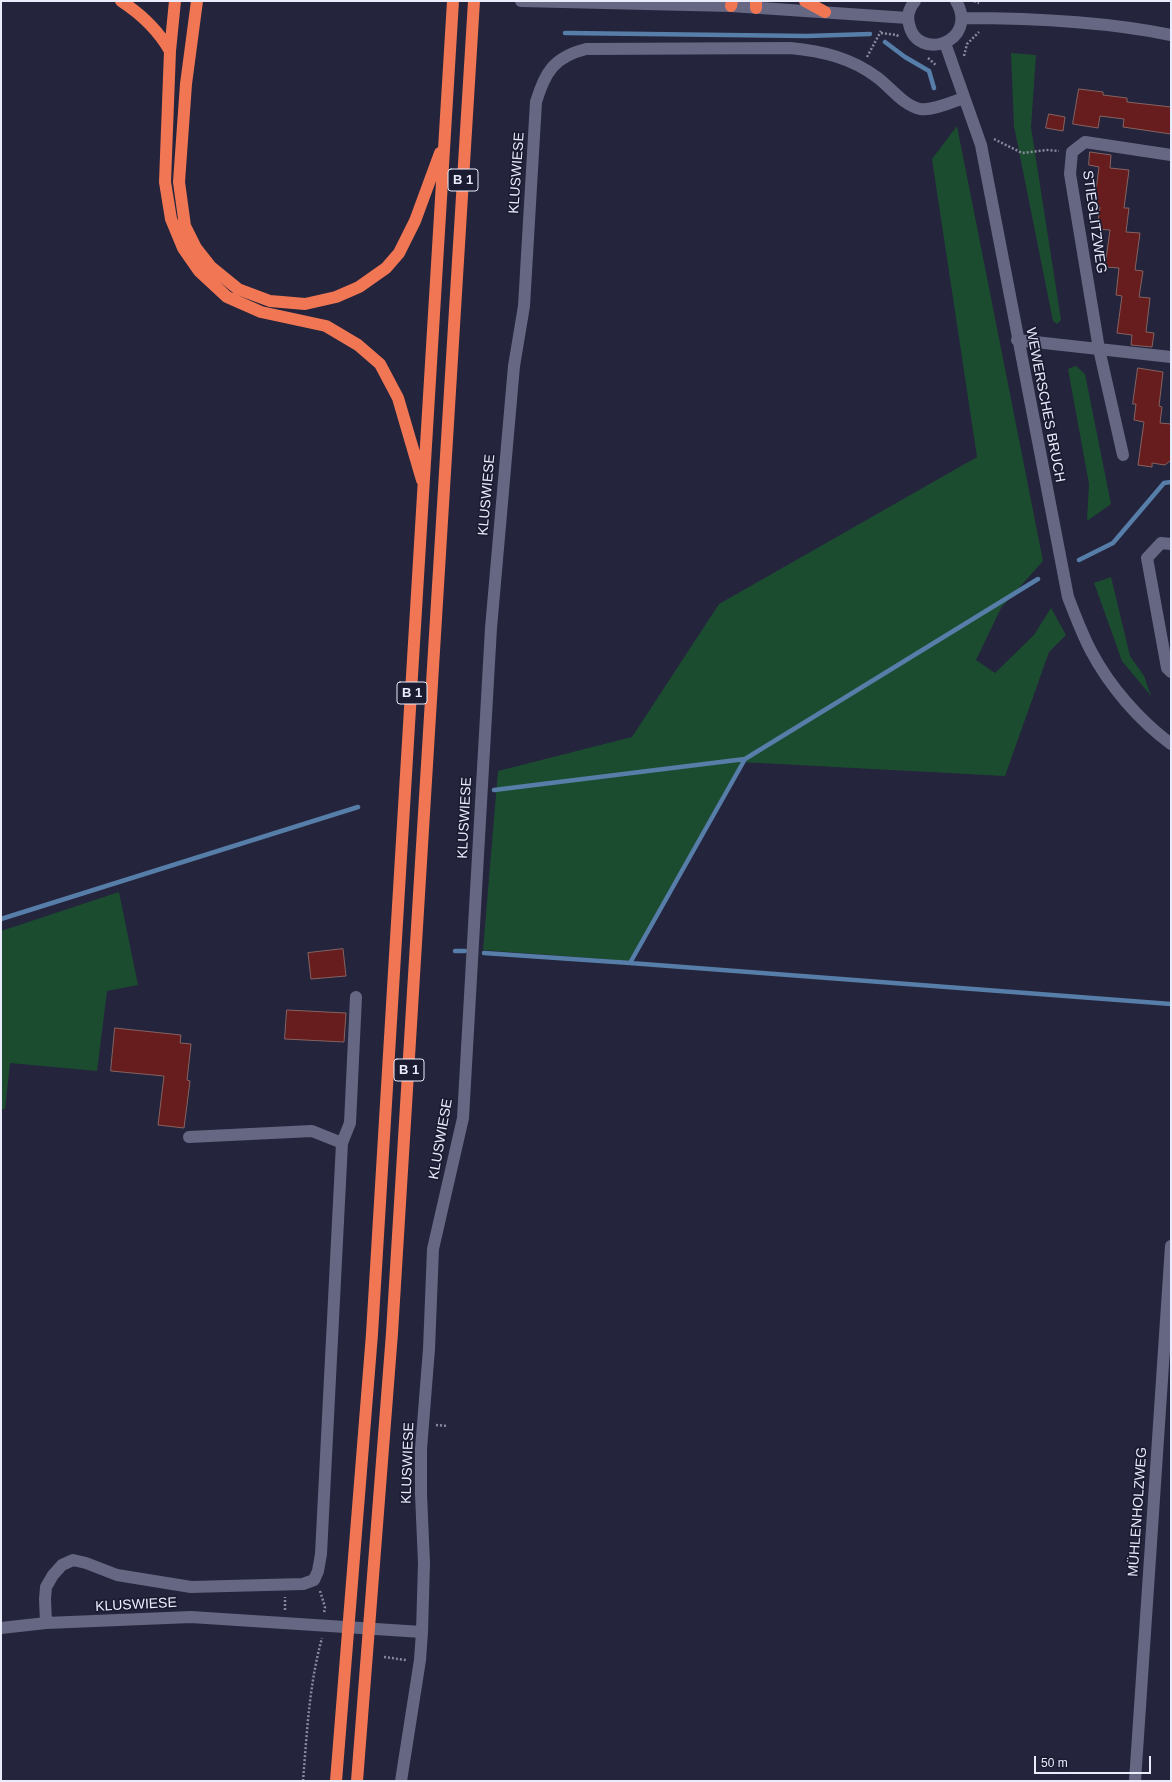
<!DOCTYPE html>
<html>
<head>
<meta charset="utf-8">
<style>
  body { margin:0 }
  #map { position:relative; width:1172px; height:1782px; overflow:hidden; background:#24243c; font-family:Helvetica,sans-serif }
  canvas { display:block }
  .frame { position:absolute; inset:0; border:2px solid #eaecfc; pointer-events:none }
  .scale { position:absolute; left:1034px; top:1756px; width:117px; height:18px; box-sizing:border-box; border:2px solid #eaecfc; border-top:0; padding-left:5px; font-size:12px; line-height:14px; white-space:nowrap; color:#eaecfc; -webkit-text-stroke:3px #1b1b32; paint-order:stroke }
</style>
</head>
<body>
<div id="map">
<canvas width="1172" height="1782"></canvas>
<div class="frame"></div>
<div class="scale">50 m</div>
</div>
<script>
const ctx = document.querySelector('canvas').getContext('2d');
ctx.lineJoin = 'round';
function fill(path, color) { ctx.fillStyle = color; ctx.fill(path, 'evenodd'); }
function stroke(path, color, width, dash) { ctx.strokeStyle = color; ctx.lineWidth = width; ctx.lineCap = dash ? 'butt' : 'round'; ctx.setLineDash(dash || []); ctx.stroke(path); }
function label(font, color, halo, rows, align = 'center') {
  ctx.font = font + ' Helvetica,sans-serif'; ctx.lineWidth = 3.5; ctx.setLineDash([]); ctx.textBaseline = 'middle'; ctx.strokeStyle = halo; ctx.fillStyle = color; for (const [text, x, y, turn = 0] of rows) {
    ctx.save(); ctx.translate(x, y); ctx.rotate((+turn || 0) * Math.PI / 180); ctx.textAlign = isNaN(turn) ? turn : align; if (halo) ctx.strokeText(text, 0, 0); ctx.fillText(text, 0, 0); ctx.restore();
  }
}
const green = new Path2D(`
  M1011,53L1036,55L1031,127L1061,320L1057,324L1053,321L1014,126Z
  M957,126L1043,561L1001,608L976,660L995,673L1034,635L1051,608L1066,635L1049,652L1005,776L741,762L629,961L483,950L498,771L632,737L719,604L977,457L932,159Z
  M1076,366L1085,374L1111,504L1087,521L1089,484L1068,369Z
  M1111,577L1130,656L1144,676L1151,696L1122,661L1097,591L1094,583Z
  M119,892L138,985L107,991L97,1071L10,1063L5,1109H1V931Z`);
const stream = new Path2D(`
  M565,33L807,36L870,34
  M885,42L905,57L929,71L934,88
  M1079,560L1113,543L1164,483L1171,482
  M494,790L745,759L1038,579
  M1,919L358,807
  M455,951H465
  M484,953L630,963L745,759
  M630,963L1171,1004`);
const building = new Path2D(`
  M1079,89L1103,92V95L1127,98V102L1171,107V134L1123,127L1124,119L1100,116L1098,128L1073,124Z
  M1049,114L1065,117L1063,131L1046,128Z
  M1090,152L1111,155L1110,168L1129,170L1124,208H1129L1126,232L1140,233L1135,270L1143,271L1139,297L1150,298L1146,332L1154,333L1152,347L1131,345L1132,335L1117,333L1122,296L1116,295L1119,268L1105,267L1110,230L1097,229L1100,207L1094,206L1099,167L1089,165Z
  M1138,368L1163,372L1159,406L1162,407L1160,423L1171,424V460L1165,465L1152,463V467L1138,465L1144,422L1134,420L1136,404H1133Z
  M343,949L346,976L311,979L308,953Z
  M287,1010L346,1013L344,1042L285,1039Z
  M115,1028L181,1035L180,1043L191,1044L187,1080L190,1081L184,1128L158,1125L164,1076L111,1071Z`);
const path = new Path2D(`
  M974,1L979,3
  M881,33L897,35L899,38
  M964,56L967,44L979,32
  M867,57L881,31
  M928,58L937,66
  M994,139L1022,153L1047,150L1059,151
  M436,1425L448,1426
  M320,1591L325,1607L324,1613
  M285,1610V1597
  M384,1657L406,1660
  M303,1781C307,1733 309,1685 322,1638`);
const minor = new Path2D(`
  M521,1L731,6L908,18
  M915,1C909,8 907,16 909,24C917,63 980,42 956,1
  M962,18C1032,18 1103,21 1171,35
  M945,43L981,145L1068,597C1075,615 1082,634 1091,651C1110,687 1139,720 1171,744
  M1017,340L1171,357
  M1123,455L1099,349L1070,174L1072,152L1085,142L1171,155
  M1171,544L1161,543L1147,558L1167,668L1171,672
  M189,1137L312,1131L342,1143
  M46,1623L45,1599L46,1587L53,1575L62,1565L73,1560L86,1563L117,1575L191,1587L303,1584L314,1580L318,1571L321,1554L342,1143L350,1123L356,997
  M1,1628L46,1623L191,1617L422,1632
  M401,1781L420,1660L422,1632L424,1563L421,1494V1449L429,1349L433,1249L463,1118L491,628L514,366L524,306L536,102C545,72 554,57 586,49L790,48C822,51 852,58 878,78C891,88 903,105 920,109C932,111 952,102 964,98
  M1135,1781L1171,1246`);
const highway = new Path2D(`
  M121,1C141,14 158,30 170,51
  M175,1L170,51L165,182L171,219L183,248L199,271L227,297L261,312L326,326L358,345L380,364L398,398L422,480
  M197,1L186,84L179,182L185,226L196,248L211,267L238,289L270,301L305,304L336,297L359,287L386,268L399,253L415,221L440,153
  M805,1L825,12
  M731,6L732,1
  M756,8V1
  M336,1781L372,1334L453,1
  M357,1781L392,1333L474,1`);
const shields = [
  [463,180,30],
  [412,693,30],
  [409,1070,30]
];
const shieldNames = [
  ["B 1",463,180],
  ["B 1",412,693],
  ["B 1",409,1070]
];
const streetNames = [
  ["KLUSWIESE",517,173,-86],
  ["STIEGLITZWEG",1094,222,82],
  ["WEWERSCHES BRUCH",1045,405,79],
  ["KLUSWIESE",487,495,-85],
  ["KLUSWIESE",465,818,-87],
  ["KLUSWIESE",441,1139,-80],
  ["KLUSWIESE",408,1463,-88],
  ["MÜHLENHOLZWEG",1138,1512,-86],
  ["KLUSWIESE",136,1605,-3]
];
fill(green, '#1c4c30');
stroke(stream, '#567ea9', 4.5);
fill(building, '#671c1d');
stroke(building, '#856361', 1);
stroke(path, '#88899d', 2.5, [2, 2]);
stroke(minor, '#666783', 12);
stroke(highway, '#f17754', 12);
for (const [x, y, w] of shields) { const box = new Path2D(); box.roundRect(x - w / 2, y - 11, w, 22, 3); ctx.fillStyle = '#1b1b32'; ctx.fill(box); stroke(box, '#eaecfc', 1); }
label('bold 13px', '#eaecfc', null, shieldNames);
label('14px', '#eaecfc', '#1b1b32', streetNames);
</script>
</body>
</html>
